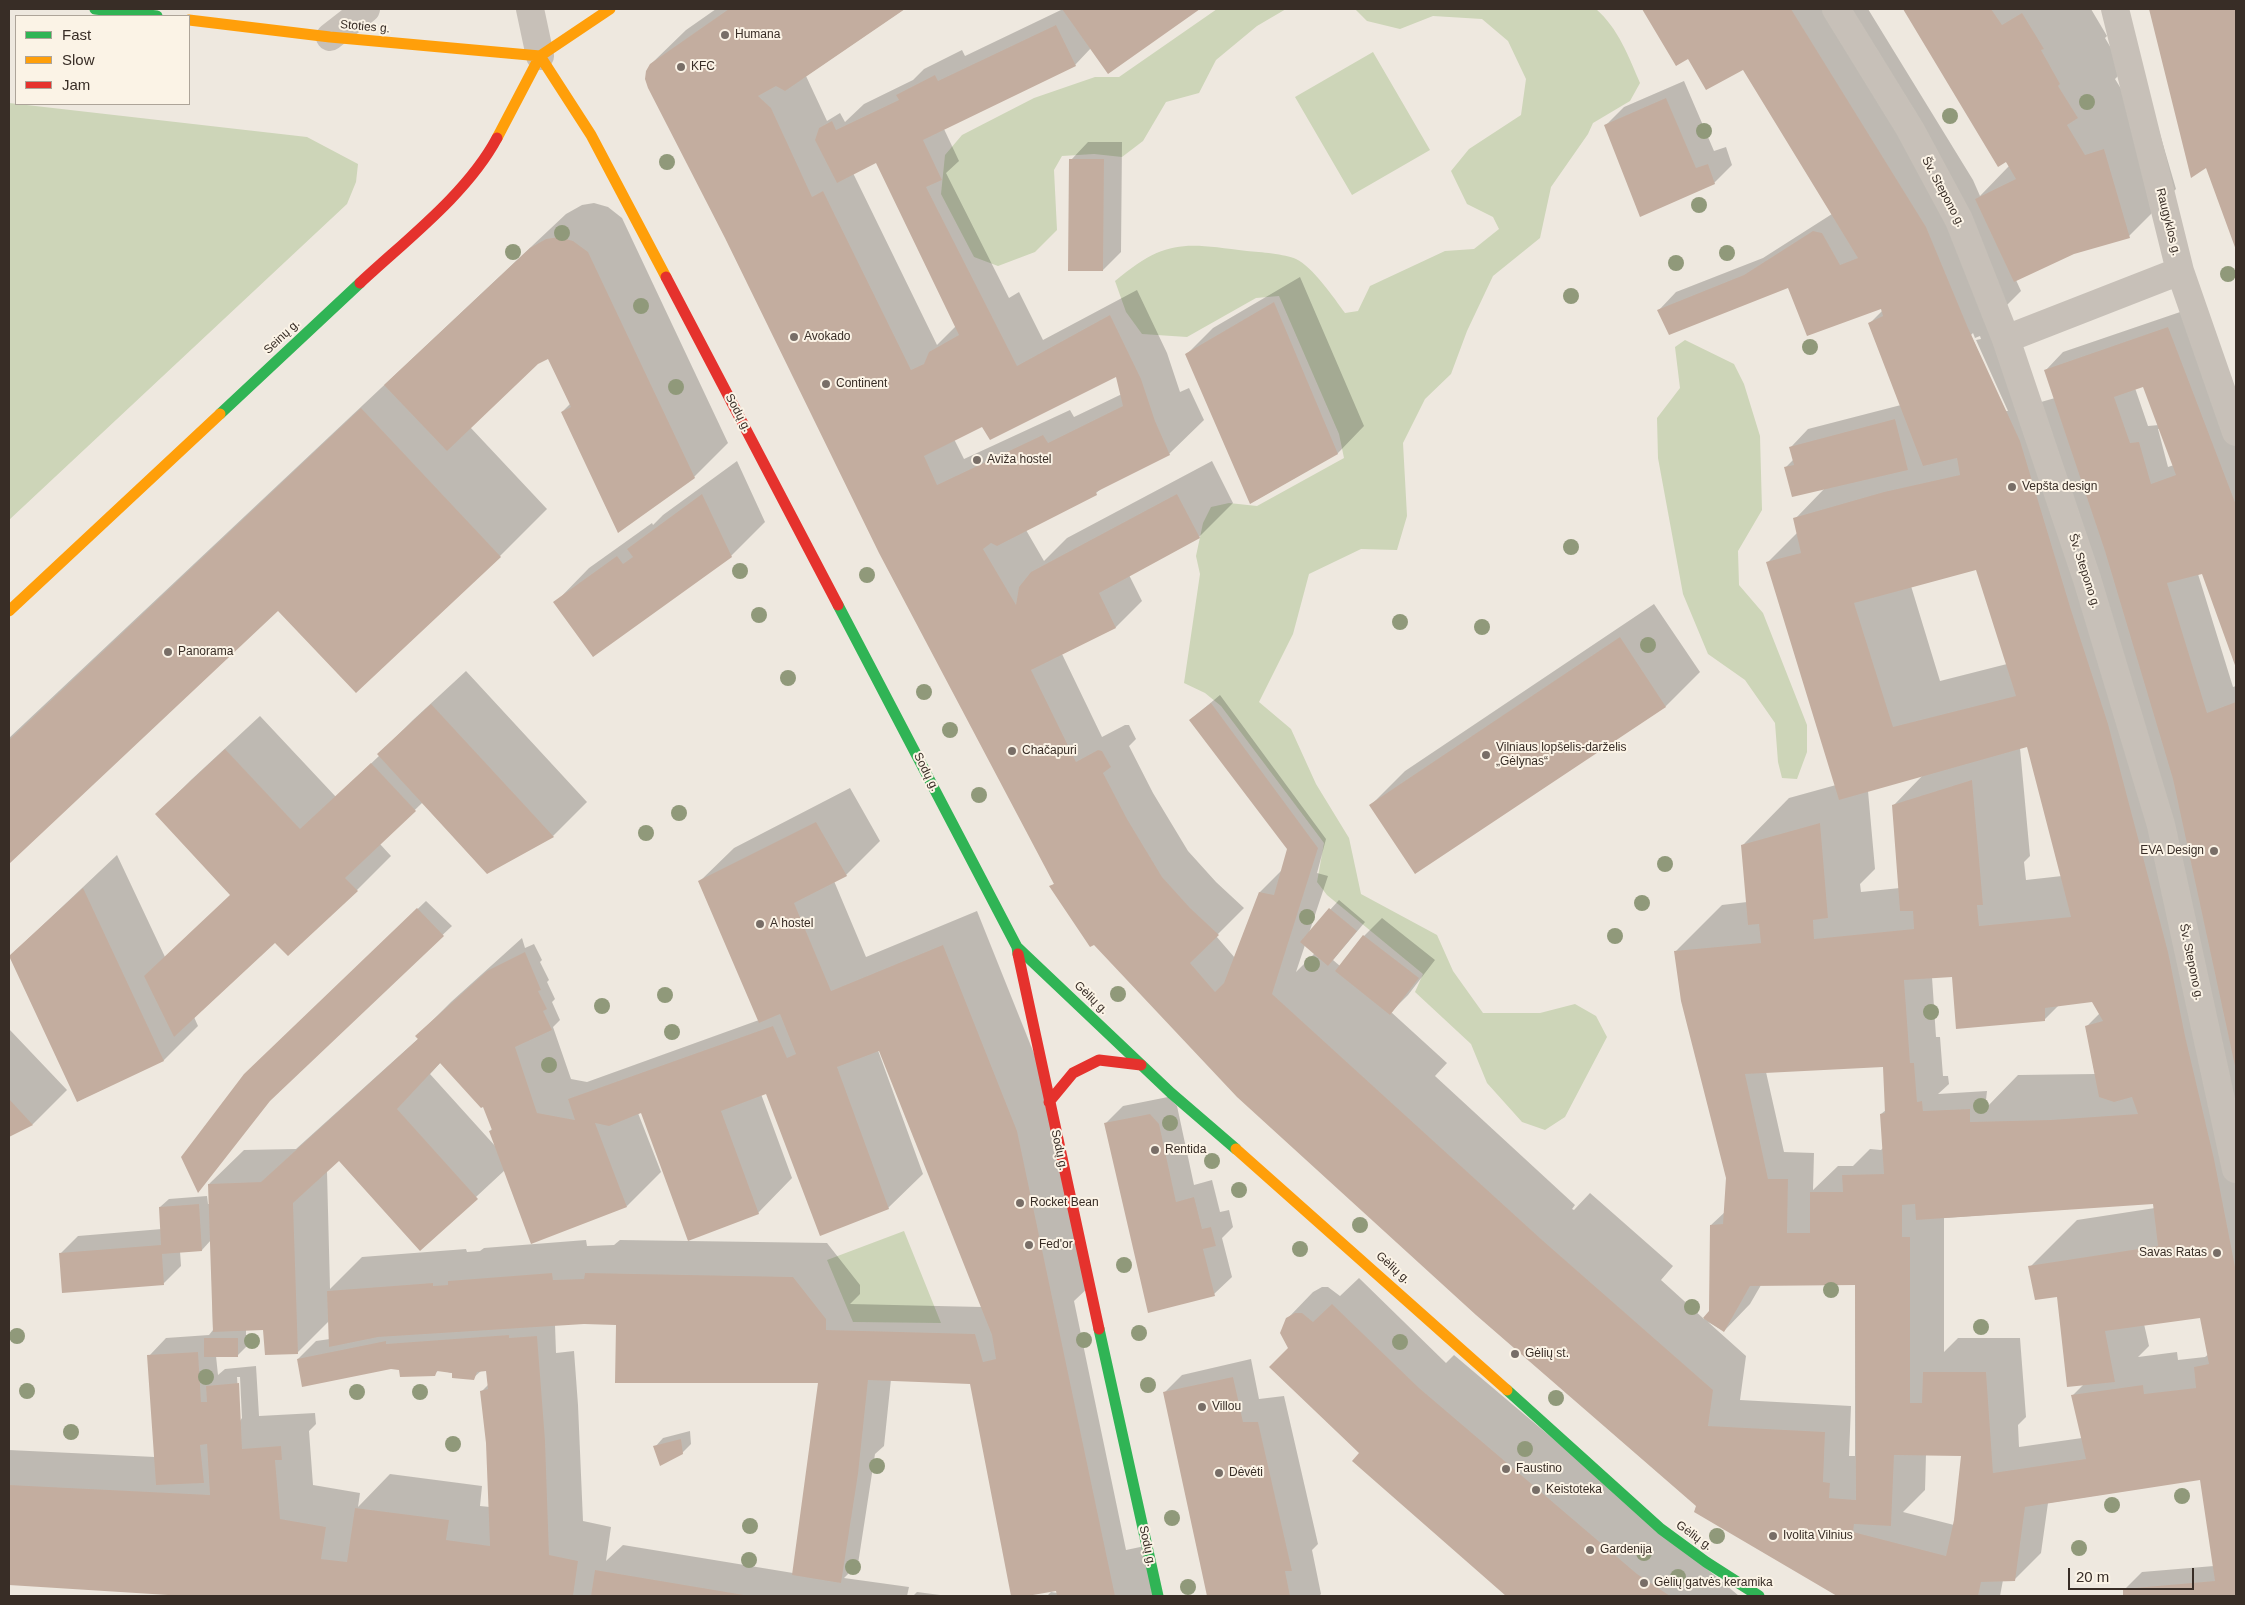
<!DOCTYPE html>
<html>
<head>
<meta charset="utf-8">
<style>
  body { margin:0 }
  #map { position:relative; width:2245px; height:1605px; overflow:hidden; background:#eee8df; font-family:Helvetica,sans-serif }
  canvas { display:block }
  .frame { position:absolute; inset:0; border:10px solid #382d26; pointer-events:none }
  .legend { position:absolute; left:15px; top:15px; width:175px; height:90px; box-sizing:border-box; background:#fbf3e6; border:1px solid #ada499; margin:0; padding:6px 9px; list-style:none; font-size:15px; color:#382d26 }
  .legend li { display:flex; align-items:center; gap:10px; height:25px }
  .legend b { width:25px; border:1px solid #ada499 }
  .scale { position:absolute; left:2068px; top:1568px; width:126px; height:22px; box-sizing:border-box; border:2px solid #382d26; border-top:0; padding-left:6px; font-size:15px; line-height:18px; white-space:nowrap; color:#382d26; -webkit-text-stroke:4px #fbf3e6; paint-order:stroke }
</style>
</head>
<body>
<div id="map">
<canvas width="2245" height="1605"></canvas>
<div class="frame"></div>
<ul class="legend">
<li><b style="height:6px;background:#30b455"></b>Fast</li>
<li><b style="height:6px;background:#ff9f0a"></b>Slow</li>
<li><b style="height:6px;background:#e5322d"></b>Jam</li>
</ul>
<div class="scale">20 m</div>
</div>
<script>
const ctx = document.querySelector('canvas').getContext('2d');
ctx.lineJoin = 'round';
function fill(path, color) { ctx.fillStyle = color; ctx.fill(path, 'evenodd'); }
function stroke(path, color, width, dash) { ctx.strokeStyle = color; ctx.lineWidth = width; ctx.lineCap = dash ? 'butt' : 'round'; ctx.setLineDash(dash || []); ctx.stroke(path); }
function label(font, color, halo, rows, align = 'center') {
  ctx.font = font + ' Helvetica,sans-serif'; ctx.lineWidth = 4; ctx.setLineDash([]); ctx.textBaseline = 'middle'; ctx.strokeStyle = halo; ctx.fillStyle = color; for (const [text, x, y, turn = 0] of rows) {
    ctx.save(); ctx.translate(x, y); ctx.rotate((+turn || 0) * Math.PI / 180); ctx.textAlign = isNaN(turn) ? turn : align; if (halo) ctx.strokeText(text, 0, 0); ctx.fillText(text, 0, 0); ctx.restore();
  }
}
const green = new Path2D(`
  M1217,9H1286L1257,26L1216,60L1199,93L1166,102L1143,141L1122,157L1094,154L1062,156L1054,170L1057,230L1035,252L998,266L974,257L941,194L945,155L962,135L1034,98L1095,77H1119Z
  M1355,9H1596C1618,28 1629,57 1640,83L1630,101L1593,123L1588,134L1551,187L1540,238L1493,276L1467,331L1451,374L1425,399L1403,443L1407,516L1397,550L1361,549L1309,574L1293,634L1259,702L1291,729L1316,784L1349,838L1361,894L1437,935L1453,971L1483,1013H1540L1575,1004L1596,1016L1607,1037L1565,1117L1545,1130L1522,1122L1487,1083L1471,1044L1415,992L1423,974L1327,895L1317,882L1324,843L1221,706L1205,693L1184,683L1200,574L1196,556L1203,523L1211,507L1229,503L1257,506L1344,458L1339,434L1279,296L1256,298L1187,337L1142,334L1126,312L1115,281C1166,238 1185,243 1247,251C1260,252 1285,254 1296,259C1313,267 1334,298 1345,313L1358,311L1370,286L1445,251L1474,249L1499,229L1493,217L1467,204L1451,171L1469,149L1521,115L1526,79L1508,41L1482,19L1433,16L1400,29L1367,21Z
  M1373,52L1430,150L1352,195L1295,97Z
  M9,103L307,137L358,164L356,182L347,204L9,520Z
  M1685,340L1734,364L1744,384L1760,436L1762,510L1738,551L1739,585L1763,613L1807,725V752L1797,779L1782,778L1778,762L1775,723L1745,680L1708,654L1683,594L1658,458L1657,418L1680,388L1675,347Z
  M904,1231L941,1323L853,1322L827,1260Z`);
const shadow = new Path2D(`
  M716,9H904L806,76L827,121L840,113L845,122L864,104L913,80L924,69L962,50L965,56L1063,9H1198L1158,36L1091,48L1075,65L944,129L959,161L946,173L1009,298L1019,292L1043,340L1137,290L1167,353L1180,392L1189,388L1204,420L1169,454L1102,488L1096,493L1026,530L1044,561L1067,538L1212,461L1233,503L1199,537L1129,575L1142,601L1116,627L1062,654L1102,737L1125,725H1129L1136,739L1129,746L1153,793L1188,851L1216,882L1244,908L1216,936L1235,958L1260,892L1282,870L1288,849L1190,720L1220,695L1326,839L1317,873L1328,876L1309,933L1339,900L1365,922L1333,960L1340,966L1364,936L1382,918L1435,960L1408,995L1391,1012L1447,1063L1435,1076L1575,1205L1572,1209L1574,1210L1590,1193L1673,1266L1661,1280L1704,1319L1710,1311L1711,1225L1725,1212L1727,1178L1675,952L1722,905L1747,902L1742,846L1789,798L1836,785L1768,562L1798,532L1795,519L1825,488L1785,468L1794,459L1791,447L1808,429L1901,405L1870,323L1883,310L1882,307L1789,287L1659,310L1676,292L1763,258L1832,214L1743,68L1688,57L1676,65L1644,9H1868L1973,180L1980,196L2009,166L1938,62L1904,9H2091L2107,36L2105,38L2124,70L2115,79L2133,108L2151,103L2176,189L2129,236L2073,253L2016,280L2021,291L2000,312L2041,402L2055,398L2046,370L2063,352L2186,310L2236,441V665L2203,572L2198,574L2233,687L2236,686V1596H2125L2124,1590L2142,1572L2214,1566L2201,1479L2048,1503L2041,1553L2014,1580H2003L2000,1596H1839L1696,1512L1697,1505L1051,887L1055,883L651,64L686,30ZM882,159L956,326L937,345L853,173ZM1973,333L1975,338L1980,336L1981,339L1976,340L2008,411H2005L1971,335ZM1117,376L1122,394L1074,417L1070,410L964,459L954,439L982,425ZM2144,385L2159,425L2148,426L2135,388ZM2158,429H2160L2174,465L2168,467ZM1977,568L2007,664L1940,681L1911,586ZM2028,746L2062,876L2026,880L2024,862L2030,856L2020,748ZM1923,775L1893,806L1900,888L1861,892L1860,884L1875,869L1868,791ZM1305,945L1315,953L1296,972ZM1953,976L2044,1020L2059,1005L2092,1001L2100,1013L2086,1027L2095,1074L2018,1075L1985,1109L1987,1091L1938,1094L1949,1084L1948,1076H1943L1940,1037H1936L1932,977ZM1884,1066L1886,1110L1881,1114L1883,1148L1881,1150L1870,1149L1853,1166H1838L1813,1190L1814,1153L1784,1152L1766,1072ZM2154,1203L2155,1208L2077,1220L2030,1267L2058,1297L2084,1384L2072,1396L2082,1438L2019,1447L2018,1425L2026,1417L2020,1338H1958L1944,1352V1218ZM1855,1284V1456H1849L1851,1406L1740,1400L1746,1356L1708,1322L1724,1331L1750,1304L1761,1285ZM2201,1317L2209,1354L2205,1357L2178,1360L2177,1352L2138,1357L2149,1346L2144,1324ZM1926,1454L1962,1455L1954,1525L1903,1512L1925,1490Z
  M2151,9H2236V246L2207,166L2192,176Z
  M1684,81L1714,151L1726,147L1732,165L1714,183L1606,125L1624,107Z
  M1088,142H1122L1121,252L1103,270L1071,160Z
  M594,203L608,207L622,218L728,443L694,477L562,412L571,403L549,357L537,363L470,427L547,509L500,556L278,609L9,862V738L566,214L582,205Z
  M1300,277L1364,426L1338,453L1251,503L1187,354L1213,328Z
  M737,461L765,522L731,556L555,603L589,568L652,523L653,525L663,515Z
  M1654,604L1700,672L1666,706L1415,873L1371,805L1405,771Z
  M466,671L587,802L553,836L423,802L380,844L391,856L357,890L275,941L194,1017L198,1026L164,1060L78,1101L10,956L117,855L165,957L232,895L157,814L191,780L260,716L336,797L380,755L379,754L413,720Z
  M850,788L880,841L846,875L834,881L866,957L977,911L1051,1096L1091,1285L1074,1301L1126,1550L1145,1546L1156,1596H1047L1051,1592L1058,1593L1060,1588L1012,1596L971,1383L891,1379L884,1446L875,1454L858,1564L844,1578L909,1587L907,1596H204L9,1584V1450L155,1457L149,1356L166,1338L209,1335L213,1330L211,1240L202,1250L180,1251L181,1266L164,1283L60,1254L78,1236L162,1229L160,1207L169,1199L207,1196L208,1204H210L209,1184L244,1150L296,1149L419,1038L417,1036L451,1002L522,938L525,948L534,944L542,960L540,962L549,980L547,982L555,999L552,1002L560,1020L553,1027L571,1079L587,1082L759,1020L699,882L734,848ZM876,1045H878L982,1307L850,1304L860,1294V1285L827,1243L620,1240L614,1245L587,1246L586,1240L484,1248L480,1251L467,1252L466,1249L362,1257L330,1289L327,1171L339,1159L420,1249L505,1170L627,1206L661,1172L638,1113L642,1112L758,1213L792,1178L761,1094L767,1092L888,1208L923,1174ZM441,1062L484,1105L493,1128L490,1131L496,1147L430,1074ZM329,1321L330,1339L316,1341L298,1359L400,1368L434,1374L439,1370L473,1378L482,1370H487L489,1384L481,1392L487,1443L490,1507L480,1506L482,1486L390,1474L358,1507L360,1493L313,1485L309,1431L316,1424L315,1413L259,1416L256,1366L225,1369L218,1375L216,1356L238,1355L246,1347V1330L265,1329L297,1353ZM584,1323L617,1324L819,1382L793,1573L623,1545L606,1561L611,1527L583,1521L578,1405L574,1351L556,1353L555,1325ZM237,1377H240L242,1418L240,1421Z
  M426,901L452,926L277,1092L254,1066Z
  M9,1029L67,1090L33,1124L9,1135Z
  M1168,1097L1177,1106L1194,1185L1212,1180L1220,1212L1229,1210L1233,1227L1222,1238L1232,1277L1214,1294L1105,1124L1123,1106Z
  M1359,1278L1446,1363L1454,1355L1739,1596H1508L1354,1461L1377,1436L1289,1348L1287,1319L1313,1292L1322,1287H1328L1340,1296Z
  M1251,1359L1259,1399L1284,1396L1318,1544L1312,1550L1321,1594L1319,1596H1208L1165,1392L1182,1375Z
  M690,1431L691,1444L682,1453L655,1447L663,1438Z
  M917,1592L948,1596H913Z`);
const building = new Path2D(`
  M729,9H905L785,91L776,86L758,96L771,108L812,197L823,191L911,370L924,364L929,352L959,335L876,163L837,183L815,140L819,128L832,121L836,130L899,100L896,95L935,75L938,81L1056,25L1076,66L923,140L942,180L926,187L1017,366L1110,315L1141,379L1155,421L1170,455L1096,492L1097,495L997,546L991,543L983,549L1016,605L1019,587L1031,572L1177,494L1200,538L1099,593L1116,628L1031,670L1076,762L1098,750L1102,751L1111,767L1103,773L1127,819L1162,877L1190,908L1219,935L1190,963L1215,992L1224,983L1259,892L1274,895L1287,849L1189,720L1211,703L1318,848L1272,994L1542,1240L1713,1390L1708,1426L1825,1432L1823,1482L1830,1483L1829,1498L1856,1500L1855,1285L1750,1286L1724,1332L1703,1318L1709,1311L1710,1225L1723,1224L1726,1178L1681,1001L1674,951L1761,943L1759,924L1748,925L1741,845L1820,823L1828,918L1813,920L1814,939L1914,929L1913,911H1900L1892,805L1972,780L1983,905H1977L1979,926L2071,917L2027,747L1839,800L1766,562L1801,553L1793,518L1884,492L1960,475L1957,458L1923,466L1868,323L1883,316L1881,309L1807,336L1788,288L1669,335L1657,310L1744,275L1813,231L1822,233L1840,265L1858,258L1743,70L1706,90L1688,59L1676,66L1642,9H1791L1926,227L1968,328L2020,441L2071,610L2108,724L2168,952L2185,1036L2214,1159L2236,1272V1596H2123V1589L2215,1581L2200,1480L2025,1507L2015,1581L1981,1582L1978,1596H1837L1694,1512L1696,1506L1476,1315L1237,1097L1094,945L1090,947L1049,886L1054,884L879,553L725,238L648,88L645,79L646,71L650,64ZM1116,377L1123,406L1048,443L1043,435L937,485L924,456L982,427L990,440ZM1976,570L2016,696L1893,727L1854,603ZM1952,977L1956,1029L2045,1021V1008L2092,1002L2103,1021L2085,1026L2099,1097L2114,1102L2132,1097L2138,1114L2050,1120L1970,1122V1109L1923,1111L1922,1101L1917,1102L1914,1063H1910L1904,980ZM1883,1067L1885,1113L1880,1114L1884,1174L1842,1175L1843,1192H1810V1233H1787L1788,1179H1768L1745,1074ZM1915,1204L1916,1220L2153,1204L2158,1246L2028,1266L2035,1300L2057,1297L2067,1387L2115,1382L2105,1331L2200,1318L2209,1364L2194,1367L2196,1388L2144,1394L2143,1385L2071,1395L2086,1459L1993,1473L1986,1372H1923L1922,1403H1910V1237H1902V1205ZM1894,1455L1961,1456L1954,1520L1946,1556L1853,1532L1854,1524L1891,1526Z
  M1062,9H1200L1108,74Z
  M1903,9H1991L2002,25L2022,13L2044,49L2041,50L2060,84L2058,86L2078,118L2067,125L2085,155L2104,149L2130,238L2074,254L2014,282L1975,199L2016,179L2006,162L1998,167Z
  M2149,9H2236V250L2206,168L2191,178Z
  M1666,98L1696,168L1708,164L1715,184L1640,217L1604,125Z
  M1069,159H1104L1103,271H1068Z
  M559,237L573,241L588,252L695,478L618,533L561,412L571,407L548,359L538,364L447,451L384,385L530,248L546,239Z
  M1274,302L1338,454L1250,504L1185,354Z
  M2168,327L2236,505V668L2202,574L2167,583L2207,713L2236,702L2235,1066L2173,779L2105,551L2044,370ZM2143,387L2176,475L2151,484L2139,442L2130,443L2114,397Z
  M361,408L501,557L356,693L278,611L9,864V740Z
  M1895,419L1908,470L1792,497L1784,467L1794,465L1789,447Z
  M702,494L732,557L593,657L553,602L617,556L623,564L633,557L627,549Z
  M1620,637L1666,707L1415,874L1369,805Z
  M431,704L554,837L487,874L377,754Z
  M225,749L300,829L371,763L416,811L345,878L358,891L288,956L275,943L174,1037L144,976L230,895L155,814Z
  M816,822L847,876L794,903L831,991L943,945L1017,1131L1115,1596H1057L1056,1591L1027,1596H1011L970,1384L868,1380L858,1474L841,1583L792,1575L818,1383H615L616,1325L584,1324L378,1337L329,1347L327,1291L433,1283V1286L448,1285V1281L552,1273L553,1280L584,1279L585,1273L793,1277L826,1319V1330L975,1334L983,1362L996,1359L992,1335L879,1051L837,1067L889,1209L820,1236L766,1094L721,1111L759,1214L688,1241L641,1113L609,1126L595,1123L627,1207L531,1244L489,1131L492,1130L483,1107L481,1108L440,1063L397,1109L478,1199L420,1251L339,1161L293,1203L298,1354L265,1355L263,1330L213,1332L208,1184L261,1182L418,1039L415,1036L487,971L525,952L541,990L538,991L547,1009L543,1011L552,1030L515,1047L537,1113L575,1120L568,1099L773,1026L787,1058L796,1054L780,1014L759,1023L698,881Z
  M83,888L164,1061L77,1102L9,956Z
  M417,908L444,936L270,1101L198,1193L181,1157L244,1074Z
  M1329,908L1357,931L1328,966L1300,942Z
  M1363,935L1419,978L1390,1015L1335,971Z
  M9,1099L33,1125L9,1137Z
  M1150,1114L1159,1124L1176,1202L1194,1197L1202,1229L1211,1227L1216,1246L1203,1249L1215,1296L1148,1313L1104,1123Z
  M199,1204L202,1251L162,1254L164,1285L62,1293L59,1253L161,1245L159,1207Z
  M1332,1304L1419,1388L1637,1574L1670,1596H1506L1352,1461L1359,1453L1269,1367L1288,1348L1280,1333L1286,1318L1295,1313H1302L1313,1322Z
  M509,1335V1338L537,1336L545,1440L549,1555L578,1561L573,1596H184L9,1585V1485L210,1495L207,1444L200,1445L204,1483L156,1485L147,1355L198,1352L201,1402H207L206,1386L239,1383L242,1449L281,1446L282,1460H275L280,1519L326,1527L321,1559L347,1562L355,1508L449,1520L446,1540L490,1546L486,1443L480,1391L488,1389L486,1371L477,1372L474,1380L452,1378V1373L437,1371L435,1376L400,1377L399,1370L391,1369L302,1387L297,1359L386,1341V1344Z
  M204,1338H238V1357H204Z
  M1233,1377L1243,1422H1258L1292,1571H1285L1290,1596H1207L1163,1392Z
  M681,1439L683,1454L660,1466L653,1446Z
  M595,1570L744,1595V1596H591Z`);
const street = new Path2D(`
  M530,9L540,56
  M1836,9L1910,129L1959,220L2006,339L2087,579L2161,825L2236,1169
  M2115,9L2180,271L2236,432
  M330,37L366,9
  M2006,339L2180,271`);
const fast = new Path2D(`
  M95,9L157,16
  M220,414L360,283
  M838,605L1017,947L1018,954
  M1017,947L1171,1093L1236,1149
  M1099,1329L1158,1596
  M1507,1390L1661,1529L1706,1562L1759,1596`);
const slow = new Path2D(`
  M189,20L330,37L540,56
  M540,56L591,135L666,277
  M497,138L540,56L610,9
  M9,611L220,414
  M1236,1149L1507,1390`);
const jam = new Path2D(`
  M666,277L838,605
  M360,283C406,240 467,194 497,138
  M1018,954L1099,1329
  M1049,1102L1073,1073L1099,1060L1141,1065`);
const trees = [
  [2087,102],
  [1950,116],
  [1704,131],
  [667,162],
  [1699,205],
  [562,233],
  [513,252],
  [1727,253],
  [1676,263],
  [2228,274],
  [1571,296],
  [641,306],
  [1810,347],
  [676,387],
  [1571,547],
  [740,571],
  [867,575],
  [759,615],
  [1400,622],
  [1482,627],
  [1648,645],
  [788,678],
  [924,692],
  [950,730],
  [979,795],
  [679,813],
  [646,833],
  [1665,864],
  [1642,903],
  [1307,917],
  [1615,936],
  [1312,964],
  [1118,994],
  [665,995],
  [602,1006],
  [1931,1012],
  [672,1032],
  [549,1065],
  [1981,1106],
  [1170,1123],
  [1212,1161],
  [1239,1190],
  [1360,1225],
  [1300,1249],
  [1124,1265],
  [1831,1290],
  [1692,1307],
  [1981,1327],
  [1139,1333],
  [17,1336],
  [1084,1340],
  [252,1341],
  [1400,1342],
  [206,1377],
  [1148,1385],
  [27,1391],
  [357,1392],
  [420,1392],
  [1556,1398],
  [71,1432],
  [453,1444],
  [1525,1449],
  [877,1466],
  [2182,1496],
  [2112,1505],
  [1172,1518],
  [750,1526],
  [1717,1536],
  [2079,1548],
  [1644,1553],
  [749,1560],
  [853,1567],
  [1678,1577],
  [1188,1587]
];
const markers = [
  [725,35,5,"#786e67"],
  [681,67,5,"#786e67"],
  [794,337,5,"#786e67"],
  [826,384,5,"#786e67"],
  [977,460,5,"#786e67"],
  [2012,487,5,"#786e67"],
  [168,652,5,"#786e67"],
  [1012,751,5,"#786e67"],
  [1486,755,5,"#786e67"],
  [2214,851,5,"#786e67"],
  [760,924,5,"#786e67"],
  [1155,1150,5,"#786e67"],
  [1020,1203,5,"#786e67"],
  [1029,1245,5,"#786e67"],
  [2217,1253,5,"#786e67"],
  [1515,1354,5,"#786e67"],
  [1202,1407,5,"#786e67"],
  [1506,1469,5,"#786e67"],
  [1219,1473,5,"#786e67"],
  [1536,1490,5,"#786e67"],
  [1773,1536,5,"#786e67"],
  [1590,1550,5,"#786e67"],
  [1644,1583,5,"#786e67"]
];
const streetNames = [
  ["Stoties g.",365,27,5],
  ["Šv. Stepono g.",1943,192,62],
  ["Raugyklos g.",2168,222,76],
  ["Seinų g.",282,337,-43],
  ["Sodų g.",738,413,62],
  ["Šv. Stepono g.",2084,571,72],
  ["Sodų g.",926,772,63],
  ["Šv. Stepono g.",2191,962,78],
  ["Gėlių g.",1091,998,44],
  ["Sodų g.",1059,1150,78],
  ["Gėlių g.",1393,1268,42],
  ["Gėlių g.",1694,1536,36],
  ["Sodų g.",1147,1546,78]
];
const poiNames = [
  ["Humana",735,35],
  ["KFC",691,67],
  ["Avokado",804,337],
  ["Continent",836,384],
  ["Aviža hostel",987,460],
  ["Vepšta design",2022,487],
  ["Panorama",178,652],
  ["Vilniaus lopšelis-darželis",1496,748],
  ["„Gėlynas“",1496,762],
  ["Chačapuri",1022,751],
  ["EVA Design",2204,851,"right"],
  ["A hostel",770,924],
  ["Rentida",1165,1150],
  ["Rocket Bean",1030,1203],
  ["Fed'or",1039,1245],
  ["Savas Ratas",2207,1253,"right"],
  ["Gėlių st.",1525,1354],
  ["Villou",1212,1407],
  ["Faustino",1516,1469],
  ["Dėvėti",1229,1473],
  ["Keistoteka",1546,1490],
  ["Ivolita Vilnius",1783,1536],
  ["Gardenija",1600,1550],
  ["Gėlių gatvės keramika",1654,1583]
];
fill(green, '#cdd5b8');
fill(shadow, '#0003');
fill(building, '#c3ad9f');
stroke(street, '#c7c0b8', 28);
stroke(fast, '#30b455', 11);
stroke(slow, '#ff9f0a', 11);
stroke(jam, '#e5322d', 11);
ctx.fillStyle = '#90997a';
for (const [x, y] of trees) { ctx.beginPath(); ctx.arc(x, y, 8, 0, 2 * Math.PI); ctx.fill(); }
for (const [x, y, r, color] of markers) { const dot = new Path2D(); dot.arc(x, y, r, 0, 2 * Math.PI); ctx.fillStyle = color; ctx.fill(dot); stroke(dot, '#fbf3e6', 2); }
label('12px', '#382d26', '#fbf3e6', streetNames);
label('12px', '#382d26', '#fbf3e6', poiNames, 'left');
</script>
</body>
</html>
